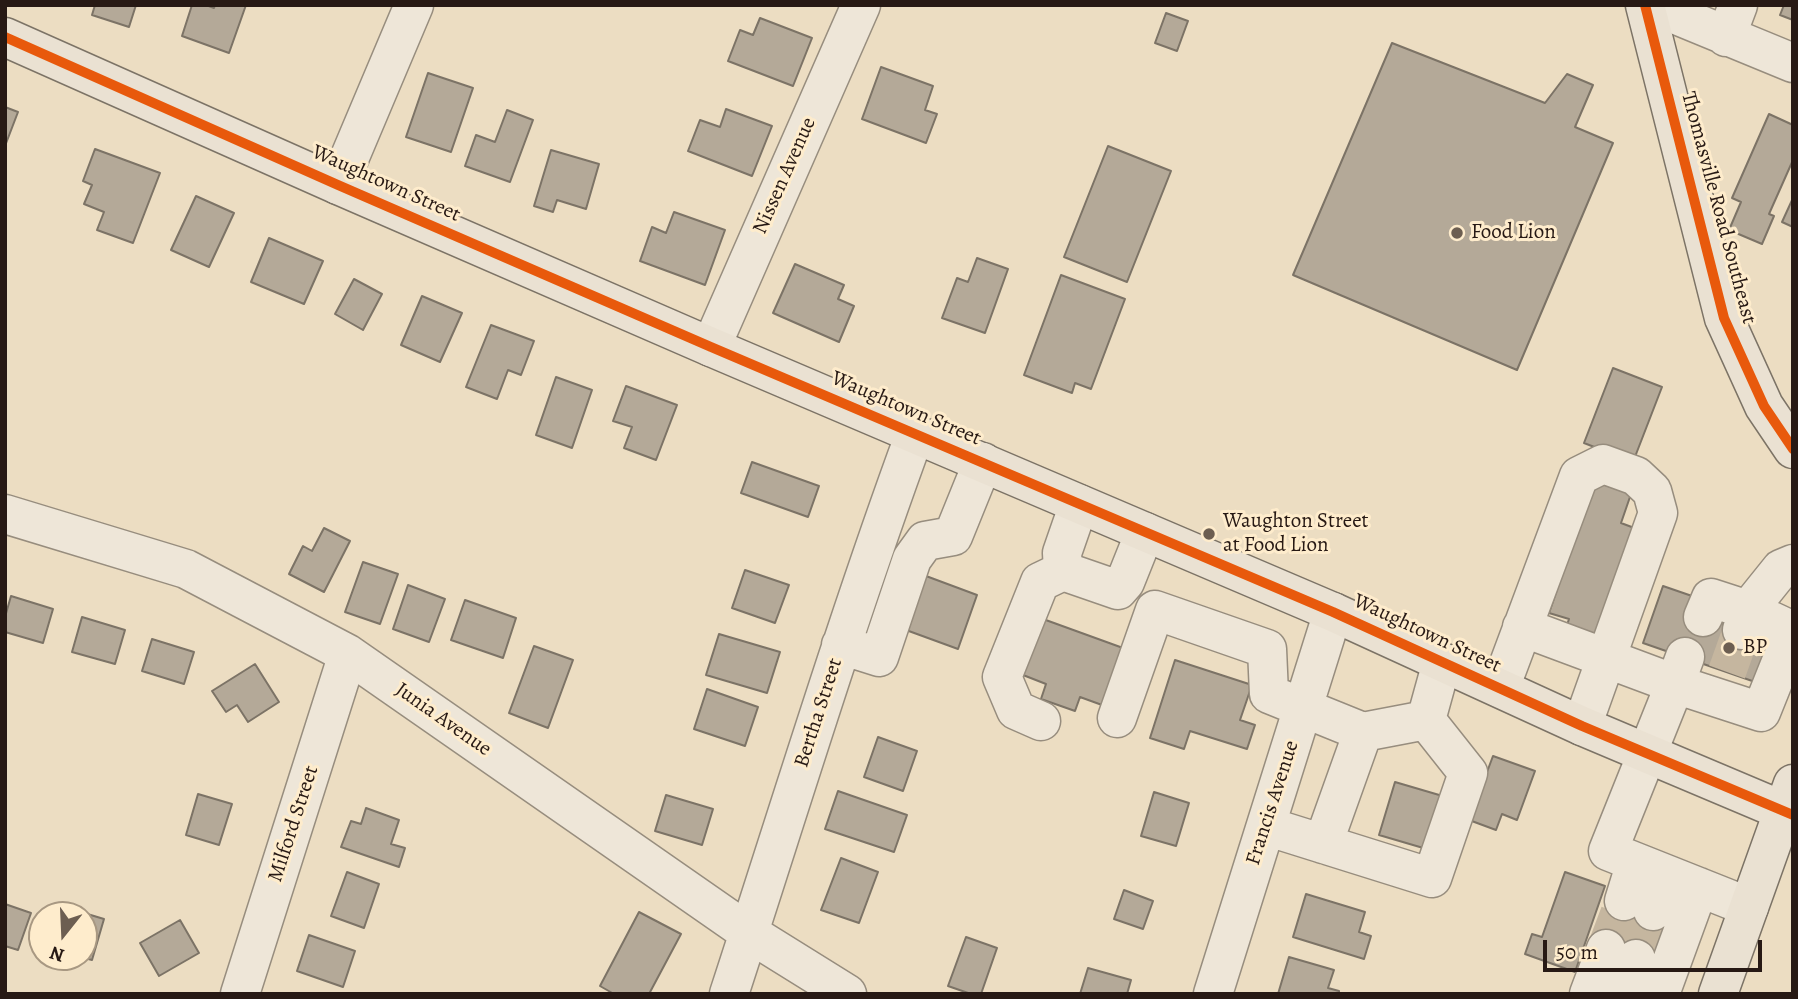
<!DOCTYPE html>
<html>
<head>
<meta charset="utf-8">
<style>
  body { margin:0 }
  #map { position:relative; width:1798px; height:999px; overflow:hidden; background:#ecddc2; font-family:Alegreya,serif }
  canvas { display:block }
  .frame { position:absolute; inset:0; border:7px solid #271914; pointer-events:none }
  .north { position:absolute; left:28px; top:901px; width:70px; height:70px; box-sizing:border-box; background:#feeccc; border:2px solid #a89882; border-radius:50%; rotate:198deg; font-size:19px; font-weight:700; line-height:28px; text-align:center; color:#271914 }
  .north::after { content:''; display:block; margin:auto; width:24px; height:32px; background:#6c5e51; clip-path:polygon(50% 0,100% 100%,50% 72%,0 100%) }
  .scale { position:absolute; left:1543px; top:940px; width:219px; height:32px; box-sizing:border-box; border:4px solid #271914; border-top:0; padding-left:9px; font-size:21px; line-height:24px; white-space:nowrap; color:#271914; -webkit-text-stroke:5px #feeccc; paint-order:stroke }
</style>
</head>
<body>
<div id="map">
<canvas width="1798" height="999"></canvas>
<div class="frame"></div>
<div class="north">N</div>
<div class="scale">50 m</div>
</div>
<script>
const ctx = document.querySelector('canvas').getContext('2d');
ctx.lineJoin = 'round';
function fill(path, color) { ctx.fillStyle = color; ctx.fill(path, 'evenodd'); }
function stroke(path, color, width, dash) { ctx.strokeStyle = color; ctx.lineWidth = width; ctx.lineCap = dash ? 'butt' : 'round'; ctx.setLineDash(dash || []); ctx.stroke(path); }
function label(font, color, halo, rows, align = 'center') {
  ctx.font = font + ' Alegreya,serif'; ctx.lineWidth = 6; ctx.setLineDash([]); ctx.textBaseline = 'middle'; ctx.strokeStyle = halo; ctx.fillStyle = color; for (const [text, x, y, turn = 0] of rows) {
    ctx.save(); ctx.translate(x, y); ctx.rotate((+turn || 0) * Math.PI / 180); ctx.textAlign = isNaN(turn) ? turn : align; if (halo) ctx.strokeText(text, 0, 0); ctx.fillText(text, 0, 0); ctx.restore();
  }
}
const building = new Path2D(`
  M95,5H136L129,27L92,15Z
  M192,5H206L214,8L215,5H246L229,53L182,36Z
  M1784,5H1793V20L1780,15Z
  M1166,13L1188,21L1177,51L1155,43Z
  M760,18L812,38L793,86L728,61L740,30L753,35Z
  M1392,43L1545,103L1567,74L1593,85L1575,127L1613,143L1517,370L1293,275Z
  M881,67L933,86L925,110L937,114L926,143L862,119Z
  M428,73L473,88L451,152L406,137Z
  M5,107L18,112L5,146Z
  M726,109L772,126L752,176L688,151L700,120L720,127Z
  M507,110L533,120L510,182L465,166L476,135L495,142Z
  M1769,114L1793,125V160L1769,214L1774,216L1762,244L1729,230L1741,202L1732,198Z
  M1108,146L1171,171L1127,282L1064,257Z
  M95,149L160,173L133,243L97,230L104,212L84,204L92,185L83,181Z
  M551,150L599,164L586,209L557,200L553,212L534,206Z
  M196,196L234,213L209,267L171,250Z
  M1793,198V227L1782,222Z
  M674,212L725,230L705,285L640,261L652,227L666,233Z
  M269,238L323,261L304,304L251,282Z
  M977,258L1008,269L985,333L942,318L957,278L968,282Z
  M795,264L844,285L838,299L854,306L839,342L773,313Z
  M1061,275L1125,299L1091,389L1075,383L1072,393L1024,375Z
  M354,279L382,294L363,330L335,314Z
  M422,296L462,313L440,362L401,345Z
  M491,325L534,341L521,375L508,370L497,399L466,387Z
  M1613,368L1662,387L1633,462L1584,443Z
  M556,377L592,390L572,448L536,435Z
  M626,386L677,405L656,460L624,448L632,427L613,421Z
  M752,462L819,486L808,517L741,493Z
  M1594,481L1631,494L1621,523L1637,529L1598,642L1565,631L1569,619L1549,613Z
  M324,528L350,541L324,592L289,574L303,546L312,551Z
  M363,562L398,574L380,624L345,612Z
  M745,570L789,585L775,623L732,608Z
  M926,576L977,595L958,649L906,630Z
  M408,585L445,599L429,642L393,629Z
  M1663,586L1692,596L1686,611L1773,641L1758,683L1643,643Z
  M11,596L53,609L43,643L5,632V617Z
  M465,600L516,618L503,658L451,640Z
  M82,617L125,630L115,664L72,652Z
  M1043,619L1123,648L1102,705L1080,697L1075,711L1041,699L1046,684L1023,675Z
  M719,634L780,652L767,693L706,675Z
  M152,639L194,652L184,684L142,671Z
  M534,646L573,660L548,728L509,713Z
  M1175,660L1252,685L1240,720L1255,725L1247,749L1190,731L1184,749L1150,738Z
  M255,664L279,702L248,722L237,705L226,712L212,691Z
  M707,689L758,707L745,746L694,729Z
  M878,737L917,751L903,791L864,777Z
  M1493,756L1535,771L1517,820L1502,814L1496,830L1469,820Z
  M1395,782L1446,797L1430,850L1379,835Z
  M838,791L907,815L894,852L825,829Z
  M1154,792L1189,803L1176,846L1141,836Z
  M198,794L232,804L219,845L186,835Z
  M666,795L713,809L702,845L655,831Z
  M366,808L399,820L391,844L405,848L399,867L341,847L351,821L361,824Z
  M841,858L878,872L859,923L821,910Z
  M347,872L379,884L364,928L331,916Z
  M1565,872L1605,886L1575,972L1525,954L1532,934L1542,937Z
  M1124,890L1153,901L1143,929L1114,919Z
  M1306,894L1365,912L1359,932L1371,936L1364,959L1293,937Z
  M1615,898L1678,920L1661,968L1598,946Z
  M5,904L31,913L18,950L5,946Z
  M639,912L681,934L649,994H614L600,986Z
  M84,913L104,919L92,960L81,957H84Z
  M180,920L199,953L159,976L140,943Z
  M309,935L355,951L343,987L297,971Z
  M966,937L997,948L981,994H971L948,986Z
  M1289,957L1334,970L1328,988L1339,991V994H1278Z
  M1088,968L1131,980L1127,994H1080Z`);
const minorTunnel = new Path2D(`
  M1727,672L1742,630
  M1606,949L1624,901
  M1636,959L1653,911`);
const minor = new Path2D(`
  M1652,5L1793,63
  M1726,37L1738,5
  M338,185L414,5
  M711,347L861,5
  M1079,504L1062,553L1063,571L1118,590L1125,582L1145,532
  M5,514L186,569L348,654L749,933L847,994
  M1793,564L1781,569L1748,610L1793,631
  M1703,617L1711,598L1748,610L1742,630
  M1522,627L1675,684L1685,657
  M841,645L879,657L912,559L925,541L953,536L983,462
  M1500,688L1579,476L1603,464L1636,476L1652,491L1658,513L1582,726
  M1117,718L1155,610L1267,649L1269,694L1363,732
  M1041,721L1016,710L1002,677L1040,582L1063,571
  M1266,826L1432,878L1468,773L1426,720L1442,662
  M1323,844L1363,732L1426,720
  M1624,901L1636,862
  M1749,907L1608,851L1675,684L1761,712L1793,632
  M1653,911L1666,874
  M240,994L348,654
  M729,994C790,807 847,619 915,434
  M1213,994L1333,612
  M1589,994L1606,949
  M1623,994L1636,959
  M1660,994L1699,887`);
const major = new Path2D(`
  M1645,5L1724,318L1764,406L1793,449
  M5,37L338,185L711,347L1333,612L1582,726L1793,815
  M1718,994L1793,784`);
const cycleway = new Path2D(`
  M1645,5L1724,318L1764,406L1793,449
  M5,37L338,185L711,347L1333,612L1582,726L1793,815`);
const markers = [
  [1457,233,7,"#6c5e51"],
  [1209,534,7,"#6c5e51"],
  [1729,648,7,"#6c5e51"]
];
const streetNames = [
  ["Nissen Avenue",785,176,-66],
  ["Waughtown Street",386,184,24],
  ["Thomasville Road Southeast",1718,208,75],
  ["Waughtown Street",906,409,23],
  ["Waughtown Street",1427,634,25],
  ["Bertha Street",819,713,-72],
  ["Junia Avenue",443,720,35],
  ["Francis Avenue",1273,803,-72],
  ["Milford Street",294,824,-72]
];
const poiNames = [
  ["Food Lion",1471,233],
  ["Waughton Street",1223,522],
  ["at Food Lion",1223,546],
  ["BP",1743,648]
];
fill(building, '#b4a998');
stroke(building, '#7c7366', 2);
stroke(minorTunnel, '#c5b69f', 38, [38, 19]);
stroke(minor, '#978d7e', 41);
stroke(major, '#7c7366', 41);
stroke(minor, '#eee6d8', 38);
stroke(major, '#eae1d2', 38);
stroke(cycleway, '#e8590c', 10);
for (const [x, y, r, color] of markers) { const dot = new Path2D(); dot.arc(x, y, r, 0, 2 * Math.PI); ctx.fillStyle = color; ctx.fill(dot); stroke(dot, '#feeccc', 2.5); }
label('21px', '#271914', '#feeccc', streetNames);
label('21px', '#271914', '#feeccc', poiNames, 'left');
</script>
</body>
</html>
